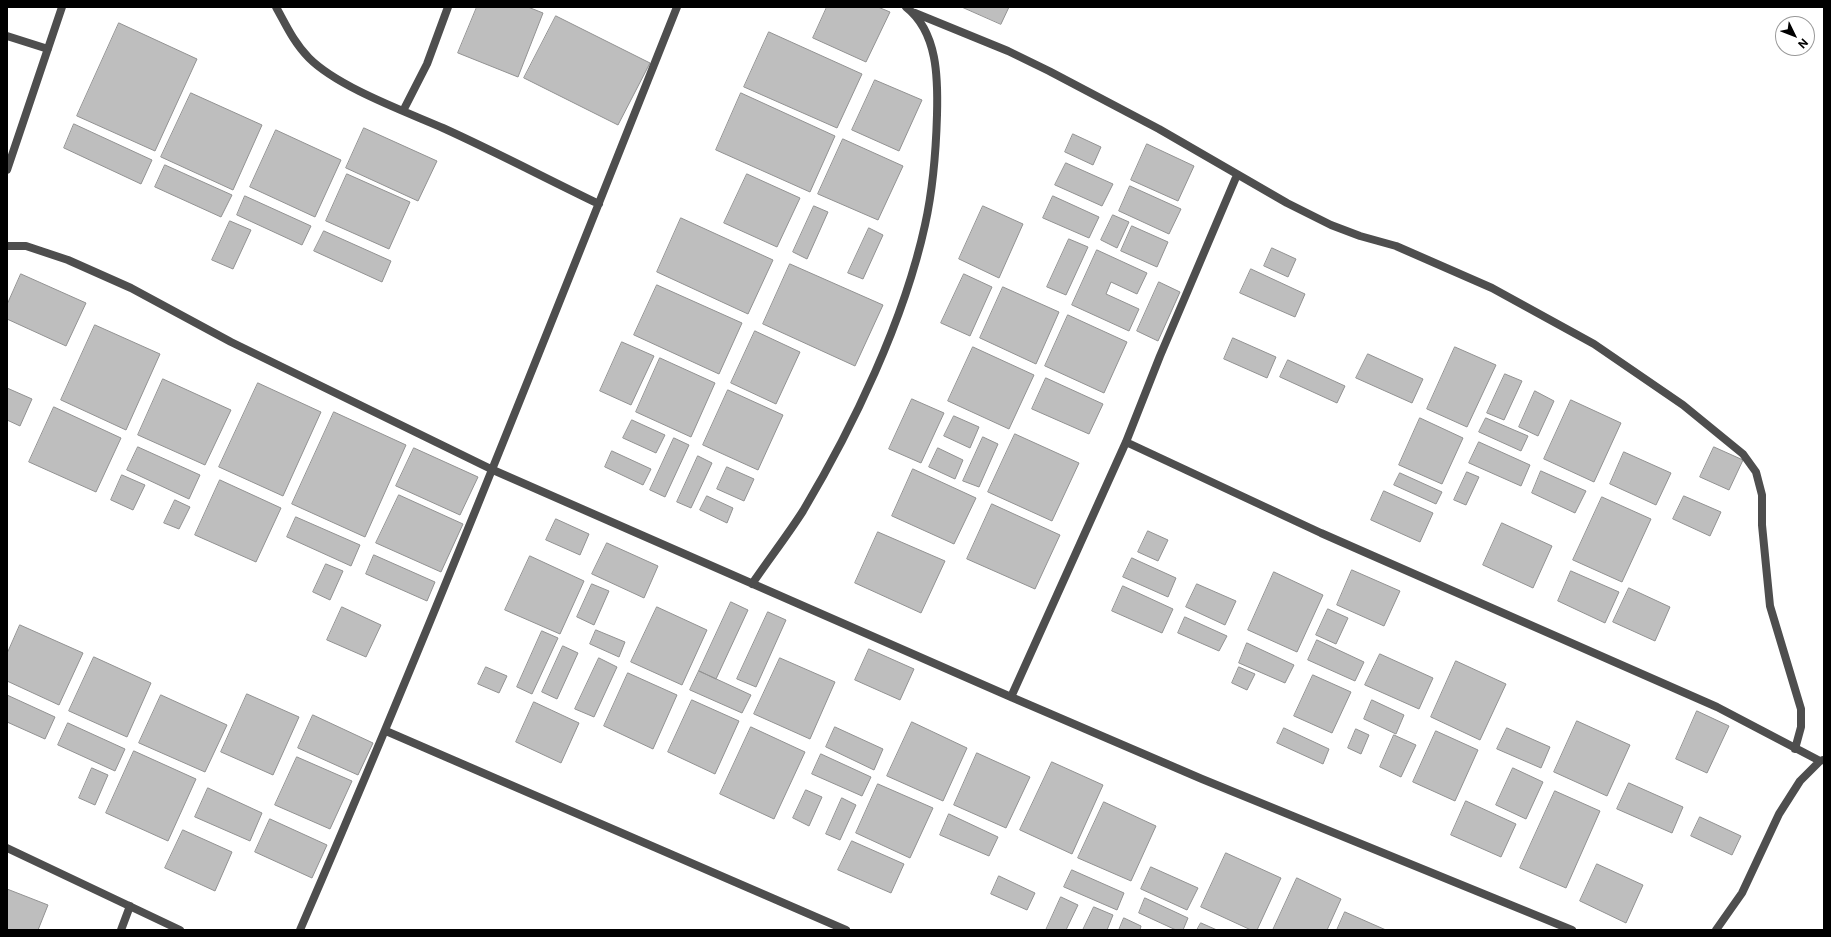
<!DOCTYPE html>
<html>
<head>
<meta charset="utf-8">
<style>
  body { margin:0 }
  #map { position:relative; width:1831px; height:937px; overflow:hidden; background:#fff; font-family:Inter,sans-serif }
  canvas { display:block }
  .frame { position:absolute; inset:0; border:8px solid #000; pointer-events:none }
  .north { position:absolute; left:1775px; top:16px; width:40px; height:40px; box-sizing:border-box; background:#fff; border:1px solid #999; border-radius:50%; rotate:133deg; font-size:11px; font-weight:700; line-height:16px; text-align:center; color:#000 }
  .north::after { content:''; display:block; margin:auto; width:14px; height:18px; background:#000; clip-path:polygon(50% 0,100% 100%,50% 72%,0 100%) }
</style>
</head>
<body>
<div id="map">
<canvas width="1831" height="937"></canvas>
<div class="frame"></div>
<div class="north">N</div>
</div>
<script>
const ctx = document.querySelector('canvas').getContext('2d');
ctx.lineJoin = 'round';
function fill(path, color) { ctx.fillStyle = color; ctx.fill(path, 'evenodd'); }
function stroke(path, color, width, dash) { ctx.strokeStyle = color; ctx.lineWidth = width; ctx.lineCap = dash ? 'butt' : 'round'; ctx.setLineDash(dash || []); ctx.stroke(path); }
const building = new Path2D(`
  M477,7H528L543,13L518,77L458,53Z
  M827,7H878L890,12L866,62L813,38Z
  M962,7H1009L1001,24Z
  M556,16L650,63L618,125L524,78Z
  M119,23L197,59L155,151L77,116Z
  M769,32L862,74L837,128L744,87Z
  M875,80L922,100L899,151L852,130Z
  M191,93L262,125L233,190L161,157Z
  M741,93L835,136L810,192L716,150Z
  M74,124L152,160L141,184L64,148Z
  M364,128L437,161L418,201L346,168Z
  M276,130L341,160L315,217L250,187Z
  M1073,134L1101,147L1093,165L1065,152Z
  M843,139L903,166L878,220L818,194Z
  M1147,144L1194,166L1178,201L1131,180Z
  M1066,163L1113,184L1102,206L1055,185Z
  M165,165L232,195L221,217L155,187Z
  M347,174L410,202L389,249L326,221Z
  M747,174L800,198L777,247L724,223Z
  M1130,186L1181,209L1169,234L1119,211Z
  M245,196L311,226L302,245L237,215Z
  M1053,196L1099,217L1089,238L1043,218Z
  M814,206L828,212L807,259L793,252Z
  M983,206L1023,224L999,278L959,259Z
  M1113,215L1129,222L1117,248L1101,240Z
  M681,218L773,260L748,314L657,272Z
  M230,221L251,230L233,269L212,260Z
  M1132,226L1168,242L1157,267L1121,251Z
  M869,228L883,235L863,279L848,273Z
  M324,231L391,261L382,282L314,251Z
  M1069,239L1088,247L1066,295L1047,287Z
  M1272,248L1296,259L1288,277L1264,266Z
  M1097,250L1147,273L1137,294L1111,282L1106,294L1139,309L1129,331L1072,305Z
  M790,264L883,305L855,366L763,324Z
  M1251,269L1305,294L1295,317L1240,293Z
  M21,274L86,303L66,346L7,319V305Z
  M964,274L992,287L970,336L941,323Z
  M1159,282L1180,292L1158,341L1137,331Z
  M657,285L742,323L719,374L634,335Z
  M1003,287L1059,312L1036,364L980,338Z
  M1068,315L1127,342L1104,393L1045,366Z
  M95,325L160,354L126,430L61,400Z
  M755,331L800,352L776,404L731,383Z
  M1233,338L1276,357L1267,378L1224,359Z
  M622,342L654,356L631,405L600,391Z
  M973,347L1034,375L1009,429L948,401Z
  M1455,347L1496,365L1467,427L1427,409Z
  M1368,354L1423,379L1412,403L1356,378Z
  M660,358L715,383L691,437L636,412Z
  M1288,360L1345,386L1337,403L1280,377Z
  M1505,374L1522,381L1504,420L1487,413Z
  M1046,378L1103,404L1089,434L1032,409Z
  M163,379L231,410L205,465L138,435Z
  M258,383L321,412L283,496L219,467Z
  M7,388L32,399L20,426L7,420Z
  M728,390L783,415L758,470L703,445Z
  M1535,391L1554,401L1538,436L1519,427Z
  M912,399L944,413L921,463L889,449Z
  M1571,400L1621,423L1594,482L1544,459Z
  M54,407L121,438L96,492L29,462Z
  M334,412L406,445L365,537L292,504Z
  M954,416L979,427L970,448L944,436Z
  M1420,418L1463,438L1442,484L1399,465Z
  M1486,418L1528,436L1521,451L1479,432Z
  M632,420L665,435L656,453L623,438Z
  M1015,434L1079,463L1052,521L988,492Z
  M983,437L998,444L979,487L963,481Z
  M674,438L689,445L665,497L650,490Z
  M1479,442L1530,465L1521,486L1469,463Z
  M138,447L200,475L189,499L127,470Z
  M1714,447L1743,460L1729,490L1700,477Z
  M414,448L478,477L460,515L396,486Z
  M938,448L963,460L955,479L929,467Z
  M612,451L651,469L643,485L605,467Z
  M1624,452L1671,473L1656,505L1610,484Z
  M698,456L712,463L691,508L677,502Z
  M727,467L754,479L744,501L717,489Z
  M913,469L976,498L954,544L892,516Z
  M1541,471L1586,491L1575,513L1532,493Z
  M1467,472L1479,477L1466,505L1454,500Z
  M1400,473L1442,492L1436,504L1394,485Z
  M122,475L145,485L133,510L111,500Z
  M220,480L281,508L256,562L195,535Z
  M1384,491L1433,513L1420,542L1371,520Z
  M399,495L463,524L441,572L376,543Z
  M707,496L733,508L727,523L700,510Z
  M1684,496L1721,512L1710,536L1673,519Z
  M1602,497L1651,519L1622,582L1573,560Z
  M175,500L190,507L179,529L164,523Z
  M992,504L1060,535L1035,589L967,559Z
  M296,517L360,545L351,566L287,537Z
  M556,519L589,534L580,555L546,540Z
  M1502,523L1552,546L1533,588L1483,565Z
  M1148,531L1168,540L1158,561L1138,552Z
  M878,532L945,561L921,613L855,583Z
  M607,543L658,566L644,598L592,574Z
  M374,555L435,582L427,601L366,574Z
  M530,556L584,581L560,634L505,610Z
  M1132,558L1176,578L1168,597L1123,577Z
  M326,564L343,571L330,600L313,592Z
  M1352,570L1400,591L1384,626L1337,605Z
  M1571,571L1619,592L1605,623L1558,601Z
  M1274,572L1323,595L1297,652L1248,630Z
  M592,584L609,591L594,625L577,617Z
  M1197,584L1236,601L1225,625L1186,607Z
  M1123,586L1173,609L1162,633L1112,611Z
  M1629,588L1670,607L1655,641L1613,622Z
  M731,602L748,610L716,679L699,671Z
  M342,607L381,625L366,657L327,640Z
  M657,607L707,630L682,685L631,662Z
  M1328,609L1348,618L1336,644L1316,635Z
  M768,612L786,620L756,687L737,679Z
  M1185,617L1227,636L1219,651L1178,633Z
  M20,625L83,653L59,705L7,681V654Z
  M596,630L625,642L619,657L590,644Z
  M542,631L558,638L532,694L517,687Z
  M1317,640L1364,662L1355,681L1308,660Z
  M1247,643L1294,665L1285,683L1239,663Z
  M563,646L578,653L557,699L542,692Z
  M869,649L914,669L900,700L855,680Z
  M1380,654L1433,678L1419,709L1365,685Z
  M94,657L151,683L127,737L69,711Z
  M599,658L617,667L594,717L575,709Z
  M780,658L835,682L810,739L754,714Z
  M1456,661L1506,684L1480,740L1431,717Z
  M486,667L507,676L499,693L478,684Z
  M1239,667L1255,674L1247,690L1232,683Z
  M699,671L751,695L742,713L690,690Z
  M628,673L677,695L653,749L604,726Z
  M1313,675L1351,692L1332,733L1294,716Z
  M247,694L299,717L273,775L221,752Z
  M7,695L55,717L45,739L7,722Z
  M161,695L227,725L205,772L139,743Z
  M692,700L739,721L715,774L668,752Z
  M1372,700L1404,715L1396,734L1364,719Z
  M534,702L579,723L561,763L516,742Z
  M1697,711L1729,726L1707,773L1676,759Z
  M313,715L373,743L358,775L298,748Z
  M1577,721L1630,745L1607,796L1554,772Z
  M912,722L967,748L943,801L887,776Z
  M68,723L125,749L115,771L58,745Z
  M751,727L805,752L774,819L720,794Z
  M835,727L883,749L874,770L826,747Z
  M1284,728L1329,749L1323,764L1277,743Z
  M1507,728L1550,747L1541,768L1497,749Z
  M1356,729L1369,735L1361,754L1348,748Z
  M1436,731L1478,750L1455,801L1413,782Z
  M1394,735L1416,745L1401,777L1380,767Z
  M134,751L196,779L168,841L106,813Z
  M977,753L1030,777L1006,828L954,805Z
  M821,754L871,777L862,796L812,774Z
  M297,757L352,781L330,829L275,805Z
  M1052,762L1103,785L1072,854L1020,830Z
  M92,768L108,775L95,805L79,798Z
  M1513,768L1543,782L1526,819L1496,805Z
  M1629,783L1683,807L1672,833L1617,809Z
  M878,784L933,808L910,858L856,833Z
  M208,788L262,813L250,841L195,817Z
  M806,790L822,797L809,826L793,818Z
  M1555,791L1600,811L1566,888L1520,868Z
  M842,798L856,805L840,840L826,834Z
  M1466,801L1516,824L1501,857L1451,835Z
  M1104,802L1156,826L1131,881L1078,858Z
  M949,814L998,837L989,856L940,835Z
  M1700,817L1741,836L1732,855L1691,836Z
  M270,819L327,845L312,878L255,852Z
  M183,830L232,852L215,891L165,868Z
  M852,841L904,864L891,893L838,870Z
  M1226,853L1281,878L1257,930H1251L1201,907Z
  M1597,864L1643,885L1626,923L1580,901Z
  M1151,867L1198,888L1187,910L1141,889Z
  M1072,870L1124,893L1117,910L1064,887Z
  M999,876L1035,893L1027,910L991,894Z
  M1297,878L1341,899L1327,930H1273Z
  M7,889L48,905L38,930H7Z
  M1061,897L1078,905L1066,930H1046Z
  M1145,898L1188,918L1183,930H1176L1139,913Z
  M1094,907L1113,915L1107,930H1083Z
  M1345,912L1386,930H1337Z
  M1124,918L1141,926L1140,930H1119Z
  M1201,923L1217,930H1197Z`);
const minor = new Path2D(`
  M276,7C286,25 294,43 309,58C338,87 404,111 443,128C496,152 547,179 599,204
  M915,13L1008,51L1049,71L1159,129L1287,203L1331,225L1360,236L1396,246L1492,288L1594,344L1683,405L1743,454L1756,472L1762,495V525L1770,606L1801,709V727L1795,749
  M7,36L48,49
  M403,111L427,64L448,7
  M7,170L62,7
  M7,246H26L68,260L131,288L231,342L493,470L1011,697L1202,779L1572,930
  M1126,442L1321,533L1717,707L1820,761
  M752,584C769,559 787,536 803,511C853,427 904,321 925,225C933,189 936,151 937,115C938,79 938,32 906,7
  M1011,697L1126,442L1160,356L1237,175
  M386,731L846,930
  M7,848L180,930
  M121,930L130,906
  M300,930C432,625 554,316 677,7
  M1716,930L1742,893L1779,814L1800,781L1820,761L1823,760`);
fill(building, '#bebebe');
stroke(building, '#929292', 1);
stroke(minor, '#4e4e4e', 8);
</script>
</body>
</html>
